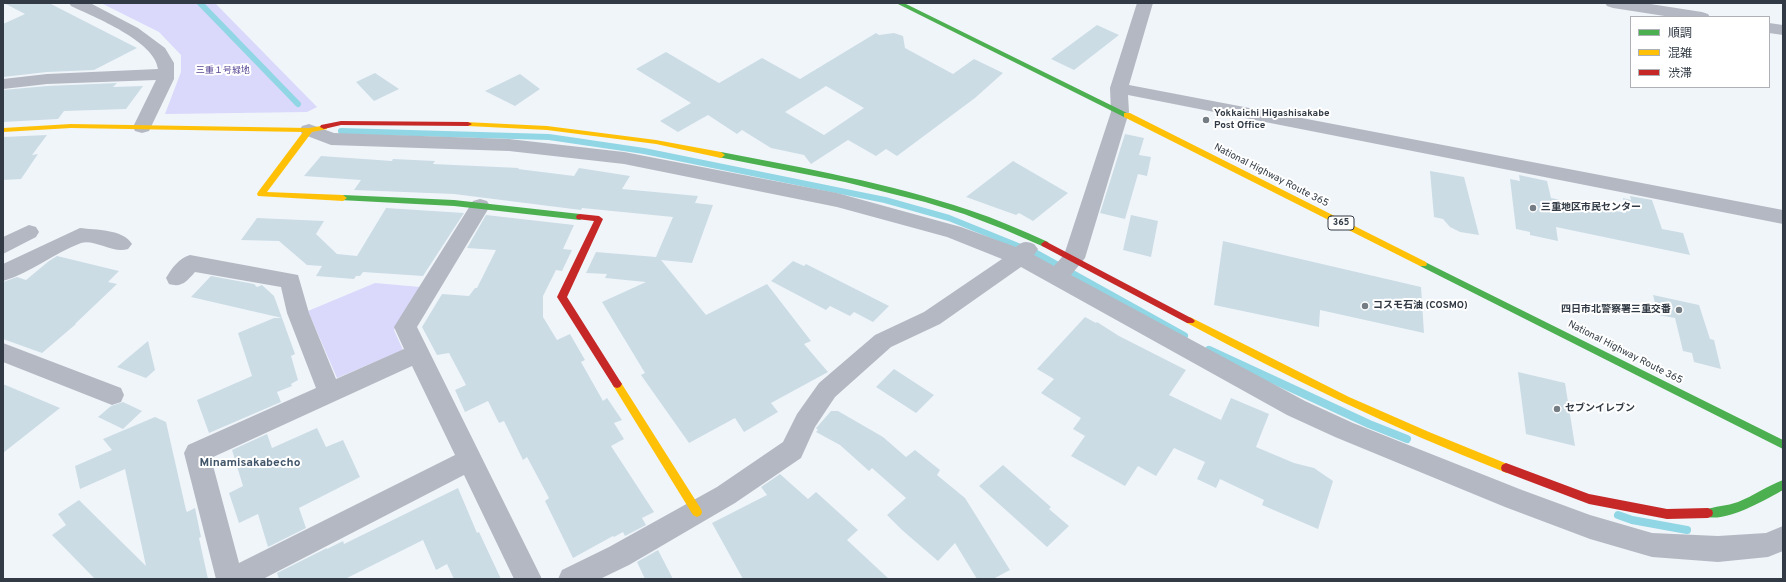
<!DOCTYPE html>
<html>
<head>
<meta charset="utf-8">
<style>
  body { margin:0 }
  #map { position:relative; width:1786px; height:582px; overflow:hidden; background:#f0f5fa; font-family:Overpass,"Noto Sans JP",sans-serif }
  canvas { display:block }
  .frame { position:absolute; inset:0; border:4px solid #323b45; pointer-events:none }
  .legend { position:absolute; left:1630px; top:16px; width:140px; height:72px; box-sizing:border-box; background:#fff; border:1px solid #adb1b5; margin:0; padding:5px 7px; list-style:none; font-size:12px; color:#323b45 }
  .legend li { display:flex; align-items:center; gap:8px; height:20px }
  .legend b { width:20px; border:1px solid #adb1b5 }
</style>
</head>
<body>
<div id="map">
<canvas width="1786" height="582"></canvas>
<div class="frame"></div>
<ul class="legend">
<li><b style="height:5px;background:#4caf50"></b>順調</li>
<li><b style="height:5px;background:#ffc107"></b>混雑</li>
<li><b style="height:5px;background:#c62828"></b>渋滞</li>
</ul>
</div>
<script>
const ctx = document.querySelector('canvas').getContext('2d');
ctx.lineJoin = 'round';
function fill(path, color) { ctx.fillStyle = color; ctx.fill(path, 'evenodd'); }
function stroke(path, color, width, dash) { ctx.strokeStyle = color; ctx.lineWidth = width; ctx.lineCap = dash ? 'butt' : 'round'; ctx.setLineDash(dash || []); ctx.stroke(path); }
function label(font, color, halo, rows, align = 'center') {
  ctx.font = font + ' Overpass,"Noto Sans JP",sans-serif'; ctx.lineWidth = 4; ctx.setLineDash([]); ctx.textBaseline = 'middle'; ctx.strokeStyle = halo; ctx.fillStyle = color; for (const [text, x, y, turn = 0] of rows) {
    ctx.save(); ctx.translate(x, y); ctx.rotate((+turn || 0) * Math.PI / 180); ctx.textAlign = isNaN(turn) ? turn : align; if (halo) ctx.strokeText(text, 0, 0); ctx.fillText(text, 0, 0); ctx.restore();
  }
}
const green = new Path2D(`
  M101,3H215L317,107L307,112L165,114L181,72V55L159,32Z
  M375,283L420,287L394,330L403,350L337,378L308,311Z`);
const streamFar1 = new Path2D(`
  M200,3L298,104
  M341,131L549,137L644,151L885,200L949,218L1033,252`);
const stream = new Path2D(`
  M1031,251L1184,336
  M1209,350L1369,424L1407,439
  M1618,515L1632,520L1687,530`);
const building = new Path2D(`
  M4,3H49L137,48L94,70L47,72L3,77V24L25,14Z
  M1097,25L1119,35L1074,70L1051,59Z
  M876,33L879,35L894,33L903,36L905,48L953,74L974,59L1003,73L975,98L897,156L886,149L876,156L848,140L811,164L804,155L771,148L742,130L737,134L708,115L678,132L660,121L691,103L636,69L666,52L719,83L762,58L800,79ZM826,86L864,108L824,135L785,112Z
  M375,73L399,89L374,101L356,82Z
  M520,74L540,89L515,106L485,91Z
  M117,83L113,87L143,86L126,109L64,111L58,119L3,122V90L47,86Z
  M1125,134L1144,138L1139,155L1151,157L1147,176L1138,174L1125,219L1100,213Z
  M47,135L32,155L38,154L21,179L3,180V137Z
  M321,156L392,161L393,159L435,161L433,164L519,168L518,169L574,176L579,168L630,176L622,189L698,196L695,203L713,205L692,263L661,260L706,315L767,284L811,341L804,344L828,372L771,403L778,412L744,432L735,418L689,443L641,375L645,373L602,302L646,282L605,278L607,274L586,273L596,252L656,257L673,217L582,208L581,210L454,194L354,190L361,180L304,176Z
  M1013,161L1068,193L1033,221L1019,213L1016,215L966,197Z
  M1430,171L1464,177L1479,235L1460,232L1450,227L1443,219L1434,217Z
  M1519,175L1547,181L1551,198L1626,213L1623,198L1631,200L1630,196L1652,200L1662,229L1683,233L1690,255L1556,227L1558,241L1530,235V232L1516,229L1510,179L1520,181Z
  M386,208L464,213L423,276L363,272L360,276H356L354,279L316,276L322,266L307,265L279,241L241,240L257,218L324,221L316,234L337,254L357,256Z
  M486,215L574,225L563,249L572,250L562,271L556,270L543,296V317L557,340L570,334L585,360L581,362L603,401L607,398L622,420L614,423L624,439L611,446L654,512L642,518L646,525L625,536L623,532L614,537L613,536L573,558L545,501L549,498L527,457L523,460L504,421L499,423L488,401L465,412L455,390L466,385L449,353L437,355L422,327L442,294L469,296L475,288H477L496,250L467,248Z
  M1131,215L1158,221L1151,257L1123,250Z
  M1223,241L1421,287L1424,333L1320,310L1319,327L1214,305Z
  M57,256L119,271L108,282L117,284L75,324H76L42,353L3,339V282L17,277L26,280L49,261Z
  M793,261L804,266L806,264L889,306L873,322L854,312L850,316L830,306L826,310L771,281Z
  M211,276L254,284L257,287L262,285L274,296L282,318L191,297Z
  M1653,295L1699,305L1710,339L1714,340L1721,369L1694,362L1692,353L1683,351L1675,318L1658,315Z
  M1085,317L1096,323L1097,322L1119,336L1186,370L1169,395L1221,420L1231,398L1269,414L1256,447L1294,463L1314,468L1333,481L1318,529L1262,505L1264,500L1220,479L1216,488L1197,479L1205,462L1174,448L1156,476L1138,466L1125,486L1071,456L1085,436L1073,429L1081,418L1041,393L1054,379L1037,369Z
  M274,318H282L295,354L291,356L298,380L291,384L292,386L277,392L281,402L209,433L197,400L252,376L238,333Z
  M148,341L155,370L146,378L117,367Z
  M894,369L934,395L916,413L876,387Z
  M1518,372L1565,383L1575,446L1526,434Z
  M3,384L60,408L3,453Z
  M123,402L142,411L123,429L98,417L111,406Z
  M831,411H838L883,437L906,457L915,450L940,470L937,475L965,498L1010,570L993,579H977L955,543L938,561L902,530L887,515L906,498L872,468L869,471L840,445L816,432L818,430L816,428L818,426Z
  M155,417L166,422L186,510L187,512L195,508L201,537L199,538L208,579H95L52,535L66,525L58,514L79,500L146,566L125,469L80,489L75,466L112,450L103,439Z
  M317,428L326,447L343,440L360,477L299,508L306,528L268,547L258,514L239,523L229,493L243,486L232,450L267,434L272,448Z
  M1003,465L1051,507L1049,509L1069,526L1047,547L979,486Z
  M780,474L808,499L816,492L858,530L847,540L889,579H743L712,523L767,495L761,487Z
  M458,488L477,533L479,532L501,579H454L447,564L436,570L423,540L345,579H279L277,573L327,548V549L343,541L344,544Z
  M658,550L673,579H645L637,562Z`);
const street = new Path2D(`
  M69,3H90L138,28L165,48L174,63V79L149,131L142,133L135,131L133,127L156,80L47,84L3,89V79L47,74L158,69C155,41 94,17 71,6Z
  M1137,3H1153L1129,85L1783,210V224L1128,95L1129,112L1085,258L1071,275L1305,401L1353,423L1522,490L1590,515L1652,533L1718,536L1766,533L1783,526V551L1768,557L1718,562L1652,557L1590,539L1505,507L1335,437L1287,415L1021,267L940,324L891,347L835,397L815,427L801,458L735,503L629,565L600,579H558L562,570L609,547L717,487L783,442L797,414L819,383L875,335L924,312L1002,259L947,237L837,207L624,164L509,151L331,145L302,134L300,130L302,126L309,124L334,133L509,139L624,152L837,193L961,227L1016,247C1022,241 1027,241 1034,244L1038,249L1034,255L1054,266L1064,255L1111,112L1110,88Z
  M1605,3H1644L1702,12L1708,14L1710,17H1671L1613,8L1607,6Z
  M1769,23L1783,25V35L1769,33Z
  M480,199L487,201L490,206L417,327L542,579H514L464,475L263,579H216L184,453L188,445L316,388L287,313L281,287L195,272C187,281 182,288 169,284L166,278C172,268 179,258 190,255L298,275L309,313L336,379L404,349L394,327L473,201ZM412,366L455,455L239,563L211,458Z
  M29,225L36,227L39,232L36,237L3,254V237Z
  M80,228C96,230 123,229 132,244L128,249C113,254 95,239 81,243C54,253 31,273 3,281V264Z
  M3,343L121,388L124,395L121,402L112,405L3,362Z`);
const fast = new Path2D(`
  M896,3H904L1131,115L1127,117H1124Z
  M721,152C804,168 889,183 969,210C996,219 1022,230 1048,242L1049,244L1045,247L1042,246L1003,229L964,214L925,202L845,182L718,157L717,155Z
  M343,195L454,200L580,214L584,217L580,220L454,206L340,200L339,198L340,196Z
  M1423,261L1783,440V449L1420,266L1419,264L1420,262Z
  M1783,480V490C1765,500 1724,524 1704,516L1703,513L1704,510C1715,506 1727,506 1738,502C1753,496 1767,486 1783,480Z`);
const slow = new Path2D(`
  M1124,113H1130L1426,262L1427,264L1426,266H1420L1124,117Z
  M465,122L547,126L656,140L721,152L725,155L721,158L656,144L547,130L468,126H465Z
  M71,124L309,128L327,125V129L312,132L267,192L343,195L347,198L343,201L258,196L257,194L258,192L303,132L71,128L3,132V128Z
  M1190,317L1349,397L1429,432L1510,465L1511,468L1510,471L1506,473L1502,471C1394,429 1290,378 1187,323L1185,321L1187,319Z
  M617,380L620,381L701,509L702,512L701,515L697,517L693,515L614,387L612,384L614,381Z`);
const jam = new Path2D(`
  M341,121L468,122L472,124L468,126L341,125L324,129L320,127L321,125Z
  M580,214L599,216L603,219L567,297L620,381L622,384L620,387L617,388L614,387L557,297L594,221L577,219L576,217L577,215Z
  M1045,241L1193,319L1195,321L1193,323H1187L1042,246L1041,244Z
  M1506,463L1589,494L1667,509L1708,508L1712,510L1713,513L1712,516L1708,518L1667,519L1589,504L1502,471L1501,468L1502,465Z`);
const markers = [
  [1206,120,4,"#747c84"],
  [1533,208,4,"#747c84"],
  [1365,306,4,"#747c84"],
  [1679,310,4,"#747c84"],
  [1557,409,4,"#747c84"]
];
const farParknames = [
  ["三重１号緑地",223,71]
];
const shields = [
  [1341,223,26]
];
const shieldNames = [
  ["365",1341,223]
];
const poiNames = [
  ["Yokkaichi Higashisakabe",1214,114],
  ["Post Office",1214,126],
  ["三重地区市民センター",1541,208],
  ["コスモ石油 (COSMO)",1373,306],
  ["四日市北警察署三重交番",1671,310,"right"],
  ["セブンイレブン",1565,409]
];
const streetNames = [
  ["National Highway Route 365",1271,176,27],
  ["National Highway Route 365",1625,353,27]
];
const quarterNames = [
  ["Minamisakabecho",250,464]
];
fill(green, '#dad8fb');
stroke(streamFar1, '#91d6e4', 6);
stroke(stream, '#91d6e4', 8);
fill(building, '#cbdce5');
fill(street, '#b4b8c2');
fill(fast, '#4caf50');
fill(slow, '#ffc107');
fill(jam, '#c62828');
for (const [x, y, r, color] of markers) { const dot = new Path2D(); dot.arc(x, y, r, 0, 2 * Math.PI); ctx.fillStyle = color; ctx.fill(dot); stroke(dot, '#fff', 1.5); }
label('9px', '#574694', '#fff', farParknames);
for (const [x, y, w] of shields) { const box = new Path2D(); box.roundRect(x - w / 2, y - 7, w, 14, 3); ctx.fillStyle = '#fff'; ctx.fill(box); stroke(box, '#323b45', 1); }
label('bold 9px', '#323b45', null, shieldNames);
label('bold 10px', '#323b45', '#fff', poiNames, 'left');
label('10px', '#323b45', '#fff', streetNames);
label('bold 12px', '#41556a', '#fff', quarterNames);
</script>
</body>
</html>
